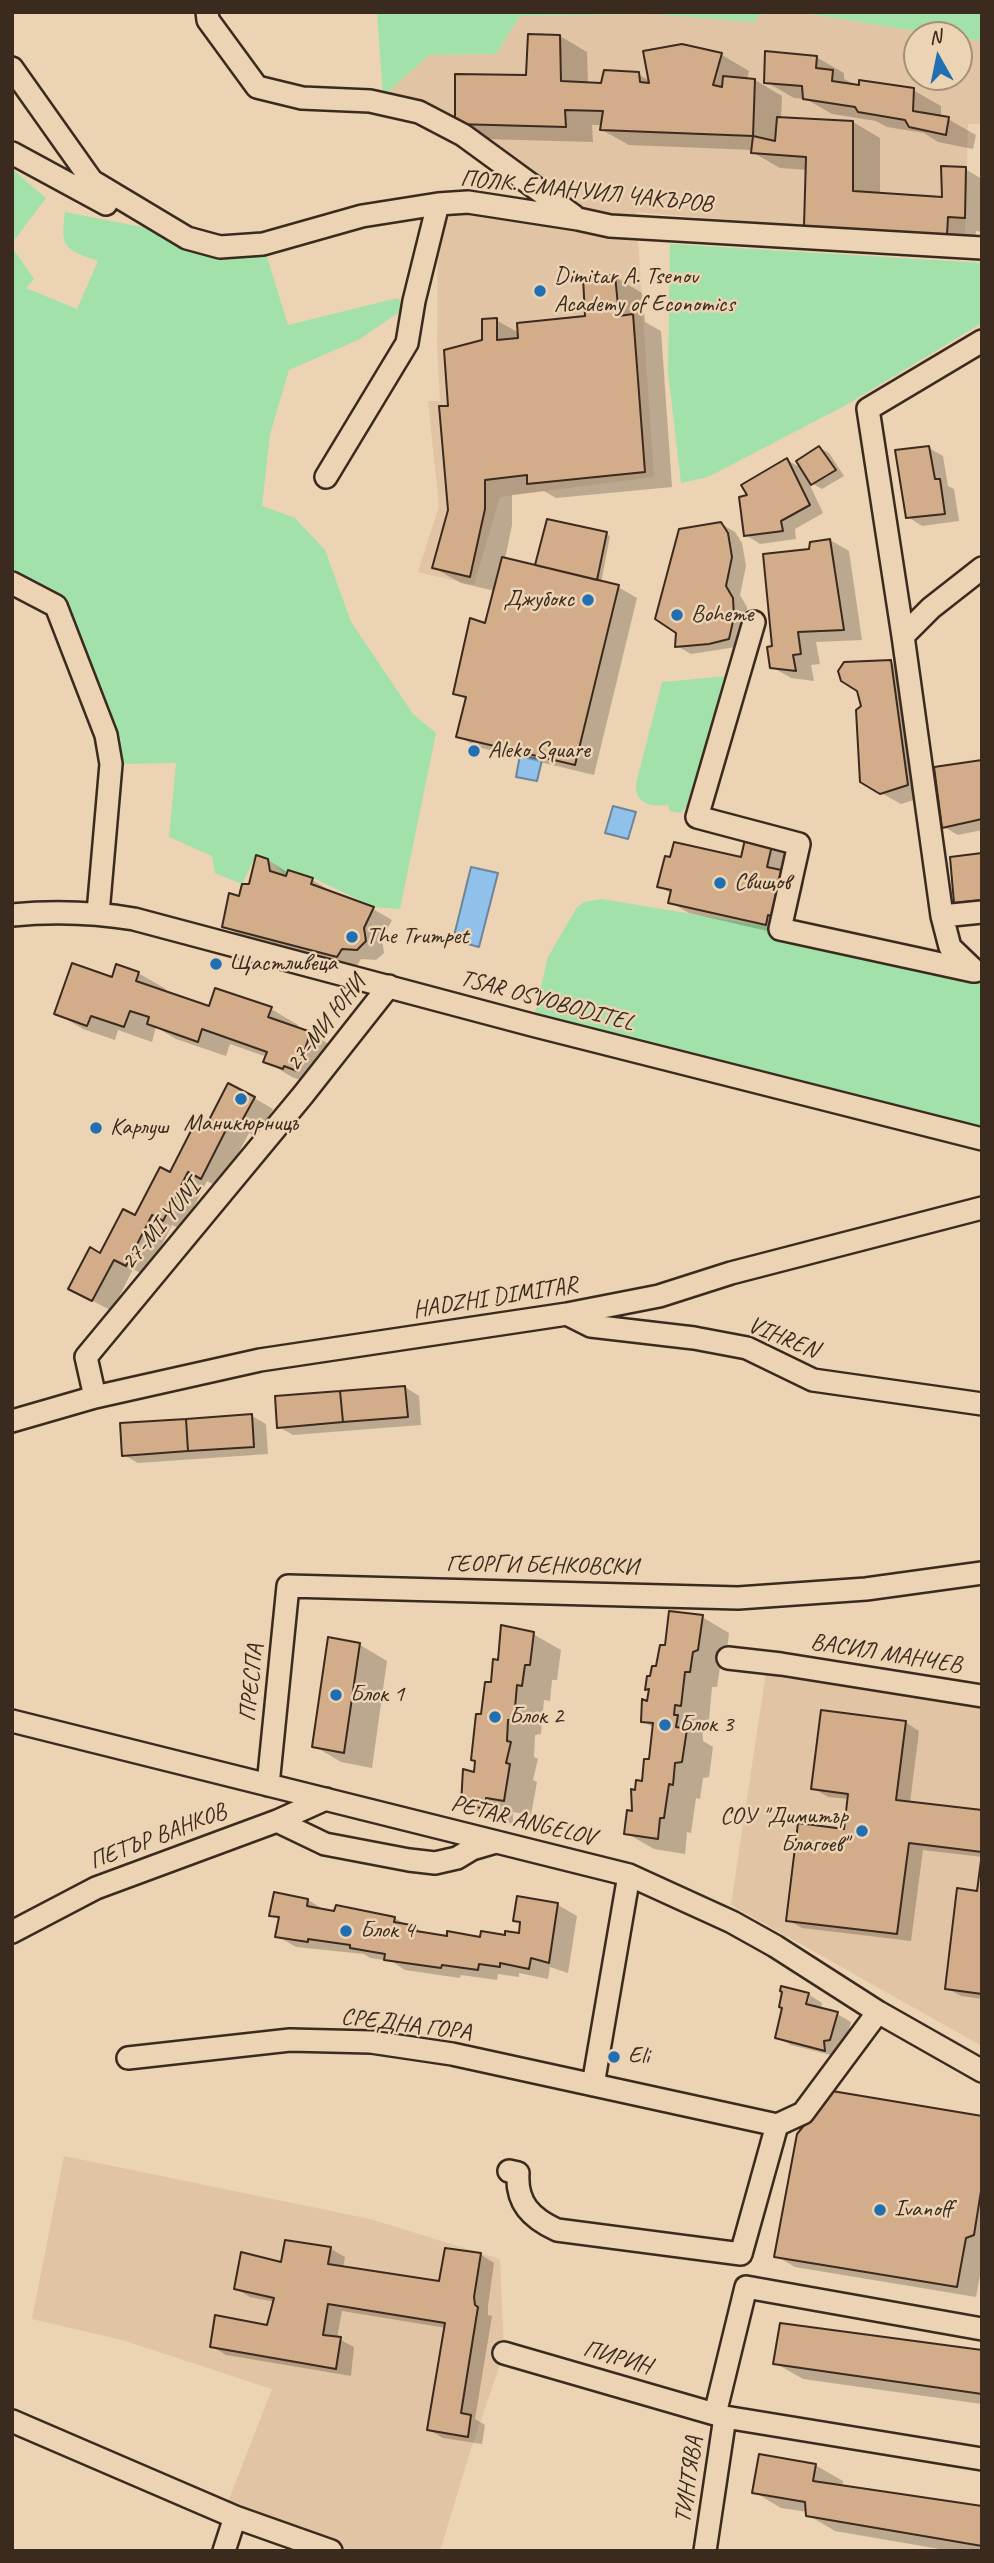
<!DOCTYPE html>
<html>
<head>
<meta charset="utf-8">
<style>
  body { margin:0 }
  #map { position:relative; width:994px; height:2563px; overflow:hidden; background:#ebd3b3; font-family:Caveat,sans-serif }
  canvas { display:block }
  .frame { position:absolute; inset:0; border:14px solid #3b2a1e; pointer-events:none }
  .north { position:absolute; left:903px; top:21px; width:70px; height:70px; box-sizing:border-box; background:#ebd3b3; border:2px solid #a58f77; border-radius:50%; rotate:351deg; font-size:19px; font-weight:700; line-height:28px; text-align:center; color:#3b2a1e }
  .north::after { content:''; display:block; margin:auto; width:24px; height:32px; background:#1f6fb2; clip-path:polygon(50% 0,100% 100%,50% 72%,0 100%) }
</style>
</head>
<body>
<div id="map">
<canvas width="994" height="2563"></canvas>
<div class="frame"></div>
<div class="north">N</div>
</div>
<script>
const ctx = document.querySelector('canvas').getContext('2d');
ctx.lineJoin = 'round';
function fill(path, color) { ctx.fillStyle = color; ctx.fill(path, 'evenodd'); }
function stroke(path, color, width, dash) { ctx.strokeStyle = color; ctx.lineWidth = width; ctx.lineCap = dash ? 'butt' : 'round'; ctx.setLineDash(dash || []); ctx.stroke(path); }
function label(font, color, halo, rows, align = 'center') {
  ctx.font = font + ' Caveat,sans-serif'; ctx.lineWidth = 5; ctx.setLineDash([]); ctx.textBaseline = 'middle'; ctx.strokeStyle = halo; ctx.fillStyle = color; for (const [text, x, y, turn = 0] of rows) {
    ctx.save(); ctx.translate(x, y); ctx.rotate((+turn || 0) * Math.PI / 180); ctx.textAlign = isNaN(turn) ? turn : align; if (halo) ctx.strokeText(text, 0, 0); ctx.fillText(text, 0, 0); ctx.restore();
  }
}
const built = new Path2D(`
  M766,12H797L941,35H917V77H959V38L982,41V124H968L965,237L793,226L636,212L654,477L500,497L474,585L418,572L439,506L428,401H440L437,346L438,204L573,227L580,205L491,143L383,96L429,55L496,54L520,16L652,14L758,16Z
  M766,1672L982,1707V2046L731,1905Z
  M64,2156L370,2219L500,2259L504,2353L471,2449L440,2551H354L224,2512L272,2389L122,2340L32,2319Z`);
const green = new Path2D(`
  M377,12H766L758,16L754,22L652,14L520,16L496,54L429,55L383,96Z
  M797,12H982V41L959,38V35H941Z
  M12,169L46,198L12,243Z
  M65,212L157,230L263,244L288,325L398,298L405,308L360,339L289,370L270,434L262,506L295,518L325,550L351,622L413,714L436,733L400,909L374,907L313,878L286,876L268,859L256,855L242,884L215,873L212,856L169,837L176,763L111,764L56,606L12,583V247L34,279L26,288L77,309L98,261C65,249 60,249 65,212Z
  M670,244L982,263V323L846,405L708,477L681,483L668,371Z
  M728,676L686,807L680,813L670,811L668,805C651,807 635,804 636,784L662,682Z
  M602,899L764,926L982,982V1129L532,1025L548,957L577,907L584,902Z`);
const water = new Path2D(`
  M520,755L542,760L537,781L516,777Z
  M613,806L636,812L628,839L605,833Z
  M471,867L498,873L479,947L453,940Z`);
const shadow = new Path2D(`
  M560,36L587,52L588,84L603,85L638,74L650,81L682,46L722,55L749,71L747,80H755L782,96L781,119L853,122L880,138V195L944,198L965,169L982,179V232L976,231L974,250L833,241L806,225L807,170L780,168L752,152L753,150L629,145L602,130L603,125H592L593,142L484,139L457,123L528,77Z
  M816,57L844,73V79L857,86L913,90L941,106V118L948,119L976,135L973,149L938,142L924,133L887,127L876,121L832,114L806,99L794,98L766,82Z
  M615,277L642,293L645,322L661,331L672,487L556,498L544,491L512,495V525L505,559L537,567L606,534L610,536L601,583L618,587L637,598L594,775L477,747L458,736L467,700L455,693L486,625L495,591L461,583L434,568L450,510V408L496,320L519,333L587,318Z
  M820,448L829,453L844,476L822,489L808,481L823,513L795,529L796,539L760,544L746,535L787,460L803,469Z
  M929,448L943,456L948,486L954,489L959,521L922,526L908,517Z
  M721,524L735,532L742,543L746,566L740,595L747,607L748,625L743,646L691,654L677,646Z
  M830,540L849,551L862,640L816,642L820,664L811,665L814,681L791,678L772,667L774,648Z
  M890,662L910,673L927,796L901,804L881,793L859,689Z
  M982,762V830L958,835L944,827Z
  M772,843L791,854L787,874L804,883L794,926L785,935L689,913L670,902L672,894L659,886L742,859Z
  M982,855V909L970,910L956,902Z
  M268,860L287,872L312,880L331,891V893L373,909L392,920L382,939L384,953L376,960L361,959L356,967L243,937L224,926Z
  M138,973L166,989L165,993L210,1008L271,1009L298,1025L297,1029L310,1033L337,1049L325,1085L312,1081L311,1084L292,1077L265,1061L267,1057L230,1044L226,1056L176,1039L156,1027L152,1042L118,1030L115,1040L83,1029L56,1013L113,979Z
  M254,1098L273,1109L258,1138L249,1133L220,1188L207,1181L182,1230L172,1225L146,1276L133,1269L112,1311L89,1299L101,1255L136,1218L208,1126Z
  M405,1387L419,1396L421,1425L293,1435L279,1427Z
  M252,1416L266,1424L268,1454L138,1463L124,1455Z
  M702,1617L729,1633L725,1665L720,1667L717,1687H712L709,1720H702L703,1741L713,1747L709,1777L703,1778L700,1799L696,1798L691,1833L687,1832L685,1854L654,1849L626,1833L633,1813L637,1792L643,1783L650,1760L654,1728L643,1721L649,1703L650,1691L647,1689L667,1647Z
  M533,1634L561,1650L557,1680H552L550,1701L544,1700L541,1734L535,1735L534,1757L538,1759L533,1780L537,1782L531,1815L513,1812V1824L490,1819L463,1803L476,1774L483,1715L500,1662Z
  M360,1645L387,1661L372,1768L341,1762L314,1746Z
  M905,1722L919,1731L910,1803L982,1812V1857L923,1850L911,1941L802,1928L788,1920L845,1830L849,1799L828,1797L813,1788Z
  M982,1867V1999L961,1996L947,1988L979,1893Z
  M308,1900L328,1912L394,1918L428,1935L482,1939L520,1935L522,1924L515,1920L558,1905L577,1916L568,1973L550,1967L548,1979L519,1973V1977L498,1974L497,1980L461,1975L460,1978L405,1970L391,1961L370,1958L364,1954L296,1947L277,1936L280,1920L271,1915Z
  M784,1992L808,1994L822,2003L821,2009L837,2014L851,2022L844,2047L838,2048L839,2057L791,2045L777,2037L783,2009ZM806,1996H810L805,2013Z
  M982,2117V2265L976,2297L795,2267L776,2256Z
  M286,2242L331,2249L345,2257L343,2268L440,2283L480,2254L494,2263L488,2306V2315L492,2316L475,2419L485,2425L482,2444L443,2438L429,2430L446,2328L342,2311L337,2338L354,2347L351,2376L226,2355L211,2346L268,2327L275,2302L250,2297L236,2289L283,2264Z
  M982,2352V2404L803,2379L775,2363Z
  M815,2465L843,2481L842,2487L982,2508V2551H951L835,2531L808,2515V2512L781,2508L754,2492Z`);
const building = new Path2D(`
  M528,34L560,35L561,81L601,83L604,70L639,72L640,82L649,83L643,51L682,44L722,53L713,85L722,87L723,76L755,79L753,136L600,130L603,111L565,110L566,127L455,124V74L526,75Z
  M765,51L817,56L816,68L833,70L832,81L859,85V80L914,88L913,111L949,117L946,135L909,127L905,120L858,112L855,107L803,99L802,86L764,83Z
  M777,117L853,121V191L942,197L941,166L966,167L965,218L948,217L947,235L804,226L806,157L751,153L753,136L775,141Z
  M615,275L619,316L633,314L645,472L527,484V475L485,480V509L470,577L432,568L448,510L439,406H448L444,350L482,340V319L497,318V340L518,338L517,323L585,316L583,277Z
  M819,446L836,470L811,485L796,461Z
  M929,446L935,479H940L945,514L906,518L895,450Z
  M787,458L810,505L781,521L783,531L744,536L739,497L747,495L741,485Z
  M547,519L607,532L597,580L535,565Z
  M721,522L728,533L732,557L726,586L733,598L734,617L729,639L709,644L675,647L676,633L655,619L679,529Z
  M830,539L844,630L798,632L801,654L793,655L796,671L770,668L767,647L772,646L763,554L809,549L810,542Z
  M502,557L619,585L575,765L456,737L466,697L453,694L470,618L485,623Z
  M891,660L908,785L880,794L860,782L856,710L861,706L857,691L841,681L838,671L844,662Z
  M982,760V819L942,828L934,767Z
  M746,835L773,841L767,867L786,871L775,917L768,915L766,925L668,903L671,890L657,887L665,856L670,857L674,842L741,857Z
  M982,853V900L954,903L950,857Z
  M256,855L268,859L270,871L286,876L288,870L313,878L311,884L374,907L364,928L366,941L357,950L342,949L337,957L222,927L229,893L239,896L242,884H249Z
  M72,963L112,977L116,964L139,972L136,981L209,1006L215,988L272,1007L268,1017L311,1032L297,1071L284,1066L283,1069L263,1062L267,1052L202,1029L198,1042L147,1024L149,1017L130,1011L124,1027L91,1016L87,1026L54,1014Z
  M228,1083L255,1097L238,1128L229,1124L201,1179L188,1172L163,1221L152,1215L126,1266L114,1260L92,1301L68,1289L90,1247L100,1253L123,1209L135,1215L160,1167L170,1172L197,1119L207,1124Z
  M405,1386L408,1417L343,1422L340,1391Z
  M340,1391L343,1422L277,1428L275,1396Z
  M252,1414L254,1447L188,1451L186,1419Z
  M186,1419L188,1451L122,1456L120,1423Z
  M669,1611L703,1615L698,1650L693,1652L690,1672H685L681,1706L675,1705L674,1715H678L676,1727L687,1729L682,1762L675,1763L673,1785L669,1784L664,1818H660L658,1839L624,1834L627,1810L632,1811L631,1789L635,1790L636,1780L642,1781L644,1759H649L653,1723L641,1722L642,1699L647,1701L649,1689L645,1690L647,1676H650L652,1666H656L660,1645H665Z
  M501,1625L534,1632L530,1665H525L522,1686L517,1685L514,1719L508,1720L507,1741L511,1742L506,1763L510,1764L504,1801L486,1798V1809L461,1804L463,1769L474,1772L475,1761L471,1760L476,1714H481L485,1682H491L493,1659L498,1660Z
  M328,1637L360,1643L344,1753L312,1747Z
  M821,1710L906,1721L896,1800L982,1810V1852L909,1843L897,1934L786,1921L798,1823L844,1829L848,1794L811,1789Z
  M982,1853V1994L945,1989L957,1888L977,1891Z
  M274,1892L308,1899L307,1906L334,1911L336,1905L395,1917L394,1922L417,1926L416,1931L447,1936V1931L480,1937L481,1931L505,1935V1931L519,1933L520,1922L513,1921L517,1896L558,1903L549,1963L531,1958L529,1969L500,1963V1967L479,1964L478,1970L442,1965L441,1968L384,1960L385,1954L350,1948V1945L308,1939V1942L275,1937L279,1917L269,1916Z
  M781,1986L809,1993L806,2004L838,2012L830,2040L824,2041L825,2051L775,2038L782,2008L779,2007L782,1992L780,1991Z
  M832,2091L982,2116V2185L974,2235L966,2238L957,2287L774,2257L797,2134Z
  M285,2240L331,2247L328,2264L439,2281L445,2248L481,2253L474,2297L475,2305L478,2307L461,2413L471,2415L468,2437L427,2430L445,2323L328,2304L323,2335L341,2337L336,2369L210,2347L215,2315L267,2325L274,2298L234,2289L241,2252L281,2262Z
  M780,2323L982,2350V2394L773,2364Z
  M759,2454L816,2464L813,2481L982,2506V2546L806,2516L805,2502L752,2493Z`);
const minor = new Path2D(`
  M207,12L208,20L257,87L302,98L370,101L419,112L463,135L574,216
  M12,68L92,181L187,238L220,247L263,244L362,216L438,204L468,202L578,219L610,226L982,248
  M12,153L106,204
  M326,477L407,343L414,301L438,204
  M12,583L56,606L106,735L111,764L98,913
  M754,622L697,817L799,844L780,929L973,971
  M903,636L931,608L982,568
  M12,915C54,911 92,912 134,919L532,1025L982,1139
  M942,916L982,912
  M975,971L950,947L942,916L903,636L868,409L982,341
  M567,1314L591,1326L694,1338L747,1348L813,1380L982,1404
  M95,1397L86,1357L303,1095L389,986
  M12,1421L95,1397L260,1360L567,1314L659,1296L731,1273L982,1208
  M728,1658L781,1664L982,1696
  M12,1721L629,1875L732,1922L775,1946L878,2012L982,2071
  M268,1785L288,1586L738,1598L866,1589L982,1573
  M277,1821L325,1844L409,1860L435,1863L457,1858L472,1849L496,1842
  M12,1932L96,1888L277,1821L326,1799
  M128,2058L290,2040L371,2042L452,2054L777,2125L803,2113L878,2012
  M593,2085L629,1875
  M509,2171L518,2173C516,2203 531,2218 557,2230L741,2254L777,2125
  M504,2353L725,2417L982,2459
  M715,2414L746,2287L982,2329
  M12,2421L235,2517L331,2551
  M224,2551L235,2517
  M705,2551L725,2417`);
const markers = [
  [540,291,7,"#1f6fb2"],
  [588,600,7,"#1f6fb2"],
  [677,615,7,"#1f6fb2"],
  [474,751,7,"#1f6fb2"],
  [720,883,7,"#1f6fb2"],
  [352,937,7,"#1f6fb2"],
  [216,964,7,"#1f6fb2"],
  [241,1099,7,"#1f6fb2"],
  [96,1128,7,"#1f6fb2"],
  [336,1695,7,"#1f6fb2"],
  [495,1717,7,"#1f6fb2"],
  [665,1725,7,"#1f6fb2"],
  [862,1831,7,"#1f6fb2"],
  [346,1931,7,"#1f6fb2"],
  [614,2057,7,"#1f6fb2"],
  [880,2210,7,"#1f6fb2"]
];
const streetNames = [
  ["ПОЛК. ЕМАНУИЛ ЧАКЪРОВ",586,192,6],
  ["TSAR OSVOBODITEL",547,1001,15],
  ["27-МИ ЮНИ",326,1024,-52],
  ["27-MI YUNI",161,1225,-50],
  ["HADZHI DIMITAR",495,1298,-9],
  ["VIHREN",783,1338,22],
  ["ГЕОРГИ БЕНКОВСКИ",542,1566,1],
  ["ВАСИЛ МАНЧЕВ",886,1654,9],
  ["ПРЕСПА",252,1683,-84],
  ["PETAR ANGELOV",523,1821,14],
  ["ПЕТЪР ВАНКОВ",158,1837,-21],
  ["СРЕДНА ГОРА",406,2025,7],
  ["ПИРИН",617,2358,16],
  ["ТИНТЯВА",689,2480,-82]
];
const poiNames = [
  ["Dimitar A. Tsenov",554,277],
  ["Academy of Economics",554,305],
  ["Джубокс",574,600,"right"],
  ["Boheme",691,615],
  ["Aleko Square",488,751],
  ["Свищов",734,883],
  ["The Trumpet",366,937],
  ["Щастливеца",230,964],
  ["Маникюрницъ",241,1124,"center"],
  ["Карлуш",110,1128],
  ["Блок 1",350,1695],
  ["Блок 2",509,1717],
  ["Блок 3",679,1725],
  ["СОУ \"Димитър",848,1817,"right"],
  ["Благоев\"",848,1845,"right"],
  ["Блок 4",360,1931],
  ["Eli",628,2057],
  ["Ivanoff",894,2210]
];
fill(built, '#e1c4a4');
fill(green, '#a2e1a9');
fill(water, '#8fc1eb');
stroke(water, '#6d8599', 2);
fill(shadow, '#0003');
fill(building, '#d3ac8a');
stroke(building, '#3b2a1e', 2);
stroke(minor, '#3b2a1e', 26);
stroke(minor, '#ebd3b3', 21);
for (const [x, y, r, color] of markers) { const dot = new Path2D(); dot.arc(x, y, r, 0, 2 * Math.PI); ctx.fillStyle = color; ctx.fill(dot); stroke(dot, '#ebd3b3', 2.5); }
label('24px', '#3b2a1e', '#ebd3b3', streetNames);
label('24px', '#3b2a1e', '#ebd3b3', poiNames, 'left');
</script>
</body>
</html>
